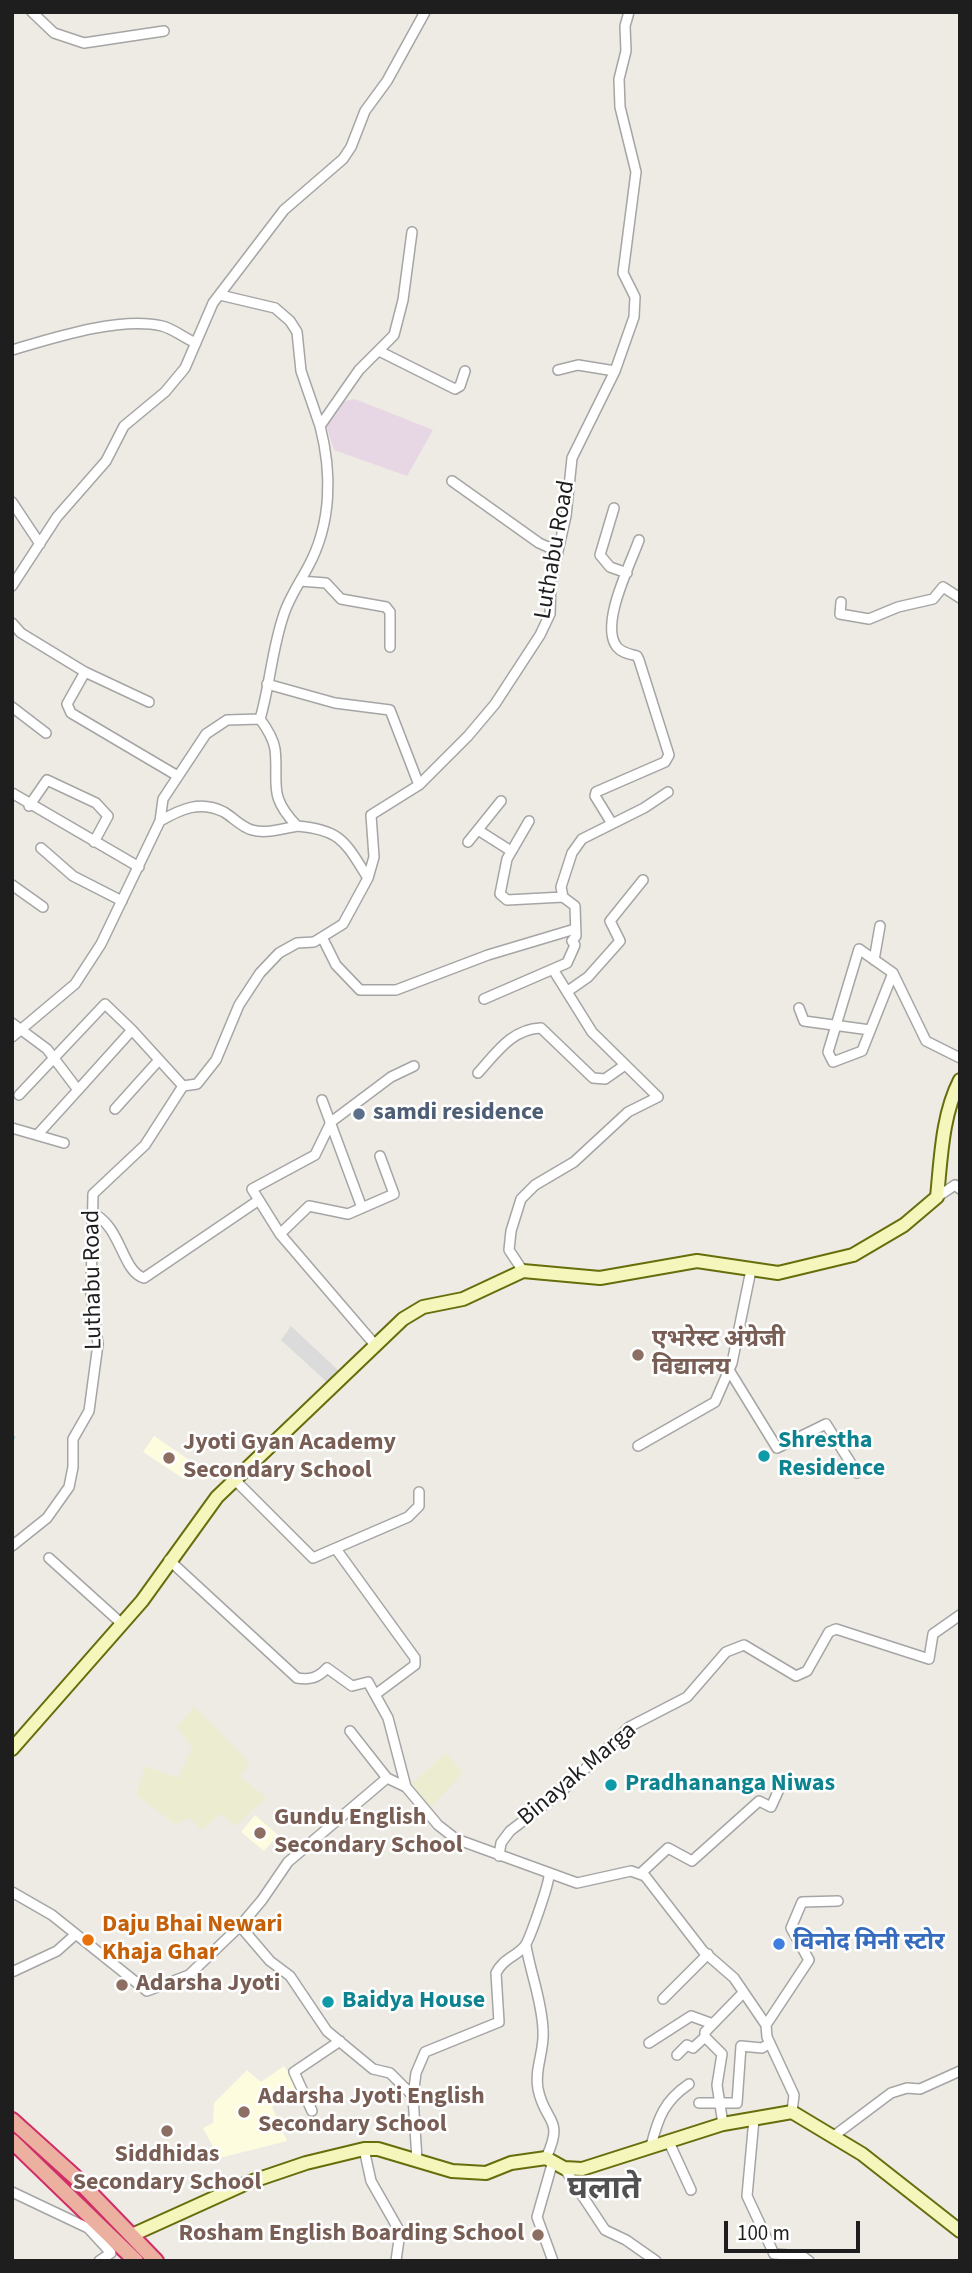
<!DOCTYPE html>
<html>
<head>
<meta charset="utf-8">
<style>
  body { margin:0 }
  #map { position:relative; width:972px; height:2273px; overflow:hidden; background:#eeebe4; font-family:"Source Sans 3",sans-serif }
  canvas { display:block }
  .frame { position:absolute; inset:0; border:14px solid #1e1e1e; pointer-events:none }
  .scale { position:absolute; left:724px; top:2221px; width:136px; height:32px; box-sizing:border-box; border:4px solid #1e1e1e; border-top:0; padding-left:9px; font-size:21px; line-height:24px; white-space:nowrap; color:#1e1e1e; -webkit-text-stroke:5px #fff; paint-order:stroke }
</style>
</head>
<body>
<div id="map">
<canvas width="972" height="2273"></canvas>
<div class="frame"></div>
<div class="scale">100 m</div>
</div>
<script>
const ctx = document.querySelector('canvas').getContext('2d');
ctx.lineJoin = 'round';
function fill(path, color) { ctx.fillStyle = color; ctx.fill(path, 'evenodd'); }
function stroke(path, color, width, dash) { ctx.strokeStyle = color; ctx.lineWidth = width; ctx.lineCap = dash ? 'butt' : 'round'; ctx.setLineDash(dash || []); ctx.stroke(path); }
function label(font, color, halo, rows, align = 'center') {
  ctx.font = font + ' "Source Sans 3","Noto Sans Devanagari",sans-serif'; ctx.lineWidth = 5; ctx.setLineDash([]); ctx.textBaseline = 'middle'; ctx.strokeStyle = halo; ctx.fillStyle = color; for (const [text, x, y, turn = 0] of rows) {
    ctx.save(); ctx.translate(x, y); ctx.rotate((+turn || 0) * Math.PI / 180); ctx.textAlign = isNaN(turn) ? turn : align; if (halo) ctx.strokeText(text, 0, 0); ctx.fillText(text, 0, 0); ctx.restore();
  }
}
const residential = new Path2D(`
  M291,1326L341,1373L330,1385L281,1340Z`);
const industrial = new Path2D(`
  M355,399L433,430L407,476L334,450L323,416L331,404Z`);
const education = new Path2D(`
  M154,1436L194,1463L184,1479L143,1452Z
  M255,1815L278,1835L264,1851L241,1832Z
  M284,2066L298,2087L272,2107L287,2141L219,2158L203,2128L213,2123L214,2103L247,2070L261,2082Z`);
const farmland = new Path2D(`
  M194,1706L250,1763L240,1776L266,1798L236,1826L221,1814L202,1830L189,1818L176,1825L136,1795L145,1766L178,1778L192,1748L177,1727Z
  M446,1753L463,1773L430,1808L411,1784Z`);
const stream = new Path2D(`
  M12,1441L14,1437`);
const minor = new Path2D(`
  M32,12L54,33L84,43L164,31
  M220,295L275,308L290,321L297,332L301,371L320,426
  M12,350C53,338 120,316 162,326C174,329 184,338 196,343
  M379,351L455,389L460,386L465,371
  M558,370L578,365L615,371
  M452,481L539,543L557,551
  M12,502L40,544
  M614,508L600,555L610,567L627,573
  M300,581L326,583L341,599L386,607L390,612V647
  M12,586L57,517L106,461L124,426L165,392L185,368L213,303L284,210L343,159L351,147L365,111L387,81L425,12
  M841,602L840,614L869,619L898,607L933,599L943,587L960,598
  M12,623L21,633L85,672L67,704L71,713L176,775
  M85,672L149,702
  M267,684L335,703L390,710L419,785
  M12,707L46,733
  M260,719C266,727 273,738 275,749C279,784 267,795 297,826C342,830 345,842 368,878
  M12,793L139,867
  M29,806L47,780L96,803L108,816L94,842
  M160,821C181,809 200,800 224,812C234,818 241,827 252,830C266,834 282,829 297,826
  M529,821L507,859L500,894L507,900L563,897
  M611,822L595,796L596,792L665,762L669,755L639,660L637,656C630,654 622,653 617,647C599,625 631,563 639,540
  M478,830L511,851
  M468,842L501,801
  M41,848L73,876L122,901
  M12,885L43,907
  M322,937L336,965L360,990H396L488,955L575,929
  M874,960L880,926
  M893,973L862,1051L833,1062L828,1052L859,949L893,973L926,1041L960,1058
  M568,991L588,977L620,941L610,921L643,880
  M484,999L567,963L575,945L572,941L576,936L575,906L563,897L561,887L572,853L582,839L644,808L668,792
  M799,1008L804,1021L870,1030
  M12,1023L47,1049L78,1090L132,1030L183,1086
  M12,1037L75,984L101,944L160,821L163,799L206,734L227,720L260,719C270,685 272,648 284,614C289,598 300,582 308,567C332,523 332,472 320,426L359,370L394,335L403,300L412,232
  M478,1073C497,1052 512,1029 541,1028L593,1078L605,1079L625,1065
  M19,1095L105,1004L132,1030
  M322,1100L362,1208
  M115,1109L159,1060
  M12,1128L64,1143
  M39,1133L78,1090
  M937,1197L955,1185L960,1189
  M92,1213C121,1225 122,1272 144,1278L259,1200
  M280,1234L309,1206L348,1214L394,1194L380,1156
  M523,1271L509,1250L511,1231L521,1199L535,1185L574,1162L628,1112L658,1097L592,1032L554,971
  M376,1346L280,1234L252,1189L315,1155L331,1122L391,1077L414,1066
  M729,1370L777,1448L826,1424L857,1473
  M638,1446L715,1402L732,1363L751,1270
  M235,1480L313,1558L408,1517L419,1506V1492
  M12,1546L47,1518L69,1487L73,1467V1439L89,1411L98,1344L91,1294L93,1194L145,1145L183,1086L197,1084L216,1060L239,1005L260,973L279,953L297,943L314,942L343,924L368,878L374,857L371,815L419,785L468,736L495,704L540,635L550,614L551,582L566,516L572,458L615,371L634,317L635,297L623,273L636,172L620,107L619,79L626,51L625,26L629,12
  M336,1549L415,1658V1665L376,1694
  M49,1558L121,1623
  M169,1560L297,1678C310,1680 318,1678 327,1668L352,1686L368,1682L388,1718L406,1787L438,1825L456,1839L577,1883L631,1871L645,1876L703,1951L734,1978L766,2025L767,2037L794,2095L792,2112
  M350,1731L387,1778
  M499,1856L501,1843L510,1831L561,1792L629,1727L687,1697L726,1652L744,1645L796,1676L807,1671L829,1632L836,1629L929,1659L933,1634L960,1615
  M640,1874L668,1848L692,1861L759,1801L771,1807L781,1785
  M12,1892L52,1915L147,1991L189,1975L240,1926L262,1900L288,1862L387,1778L406,1787
  M240,1926L270,1961L290,1976L327,2031L373,2069L390,2073L413,2096L417,2160
  M526,1946C531,1975 542,2001 543,2030C545,2050 534,2069 538,2089C545,2124 565,2117 546,2158
  M12,1972L57,1951L76,1934
  M663,1999L708,1954
  M766,2025L809,1960L791,1928L802,1902L838,1901
  M705,2037L722,2054L717,2085L723,2124
  M649,2043L691,2016L713,2024
  M677,2055L687,2045L693,2048L705,2037V2032L743,1993
  M413,2096L416,2073L425,2052L499,2022L496,1973C503,1959 515,1957 524,1947C529,1942 549,1884 549,1875
  M699,2103H737L741,2046L762,2048L770,2043
  M312,2111L294,2072L340,2041
  M754,2119L747,2196L774,2254L802,2256L809,2261
  M835,2135L891,2093L907,2088L920,2089L960,2071
  M668,2140L691,2190
  M651,2146C658,2118 664,2101 689,2084
  M364,2149L371,2181L400,2232L396,2261
  M564,2168L605,2230L626,2240L656,2261
  M12,2192L88,2228L111,2253L99,2261
  M553,2261L537,2217L553,2161`);
const secondary = new Path2D(`
  M12,1749L142,1601L217,1497L403,1319L423,1307L463,1299L523,1271L600,1278L697,1261L778,1273L853,1255L904,1225L937,1197C941,1158 942,1115 960,1080
  M132,2235L247,2183L306,2163L364,2149H378L452,2171L486,2173L511,2163L546,2158L564,2168L582,2169L723,2124L792,2112L862,2154L960,2231`);
const trunk = new Path2D(`
  M12,2120L74,2176L156,2261
  M12,2141L136,2261`);
const markers = [
  [359,1114,7,"#5c6f8a"],
  [638,1355,7,"#8d6e63"],
  [764,1456,7,"#0f9aa8"],
  [169,1458,7,"#8d6e63"],
  [611,1785,7,"#0f9aa8"],
  [260,1833,7,"#8d6e63"],
  [88,1940,7,"#e8710a"],
  [779,1944,7,"#3f7fe0"],
  [122,1985,7,"#8d6e63"],
  [328,2002,7,"#0f9aa8"],
  [244,2112,7,"#8d6e63"],
  [167,2131,7,"#8d6e63"],
  [538,2235,7,"#8d6e63"]
];
const streetNames = [
  ["Luthabu Road",556,550,-80],
  ["Luthabu Road",94,1280,-91],
  ["Binayak Marga",578,1775,-40]
];
const serviceNames = [
  ["samdi residence",373,1114]
];
const educationNames = [
  ["एभरेस्ट अंग्रेजी",652,1341],
  ["विद्यालय",652,1369],
  ["Jyoti Gyan Academy",183,1444],
  ["Secondary School",183,1472],
  ["Gundu English",274,1819],
  ["Secondary School",274,1847],
  ["Adarsha Jyoti",136,1985],
  ["Adarsha Jyoti English",258,2098],
  ["Secondary School",258,2126],
  ["Siddhidas",167,2156,"center"],
  ["Secondary School",167,2184,"center"],
  ["Rosham English Boarding School",524,2235,"right"]
];
const cultureNames = [
  ["Shrestha",778,1442],
  ["Residence",778,1470],
  ["Pradhananga Niwas",625,1785],
  ["Baidya House",342,2002]
];
const foodNames = [
  ["Daju Bhai Newari",102,1926],
  ["Khaja Ghar",102,1954]
];
const shopNames = [
  ["विनोद मिनी स्टोर",793,1944]
];
const districtNames = [
  ["घलाते",604,2191]
];
fill(residential, '#dcdbdb');
fill(industrial, '#e7d7e4');
fill(education, '#fdfcde');
fill(farmland, '#ebecd0');
stroke(stream, '#a7cfd9', 2.5);
stroke(minor, '#a5a5a5', 12);
stroke(secondary, '#666e0b', 16);
stroke(trunk, '#cf2e69', 18);
stroke(minor, '#fff', 9);
stroke(secondary, '#f4f6bb', 12);
stroke(trunk, '#ecb0a1', 14);
for (const [x, y, r, color] of markers) { const dot = new Path2D(); dot.arc(x, y, r, 0, 2 * Math.PI); ctx.fillStyle = color; ctx.fill(dot); stroke(dot, '#fff', 2.5); }
label('24px', '#1e1e1e', '#fff', streetNames);
label('bold 24px', '#4e5e75', '#fff', serviceNames, 'left');
label('bold 24px', '#785e54', '#fff', educationNames, 'left');
label('bold 24px', '#0d838f', '#fff', cultureNames, 'left');
label('bold 24px', '#c56008', '#fff', foodNames, 'left');
label('bold 24px', '#366cbe', '#fff', shopNames, 'left');
label('bold 32px', '#515151', '#fff', districtNames);
</script>
</body>
</html>
